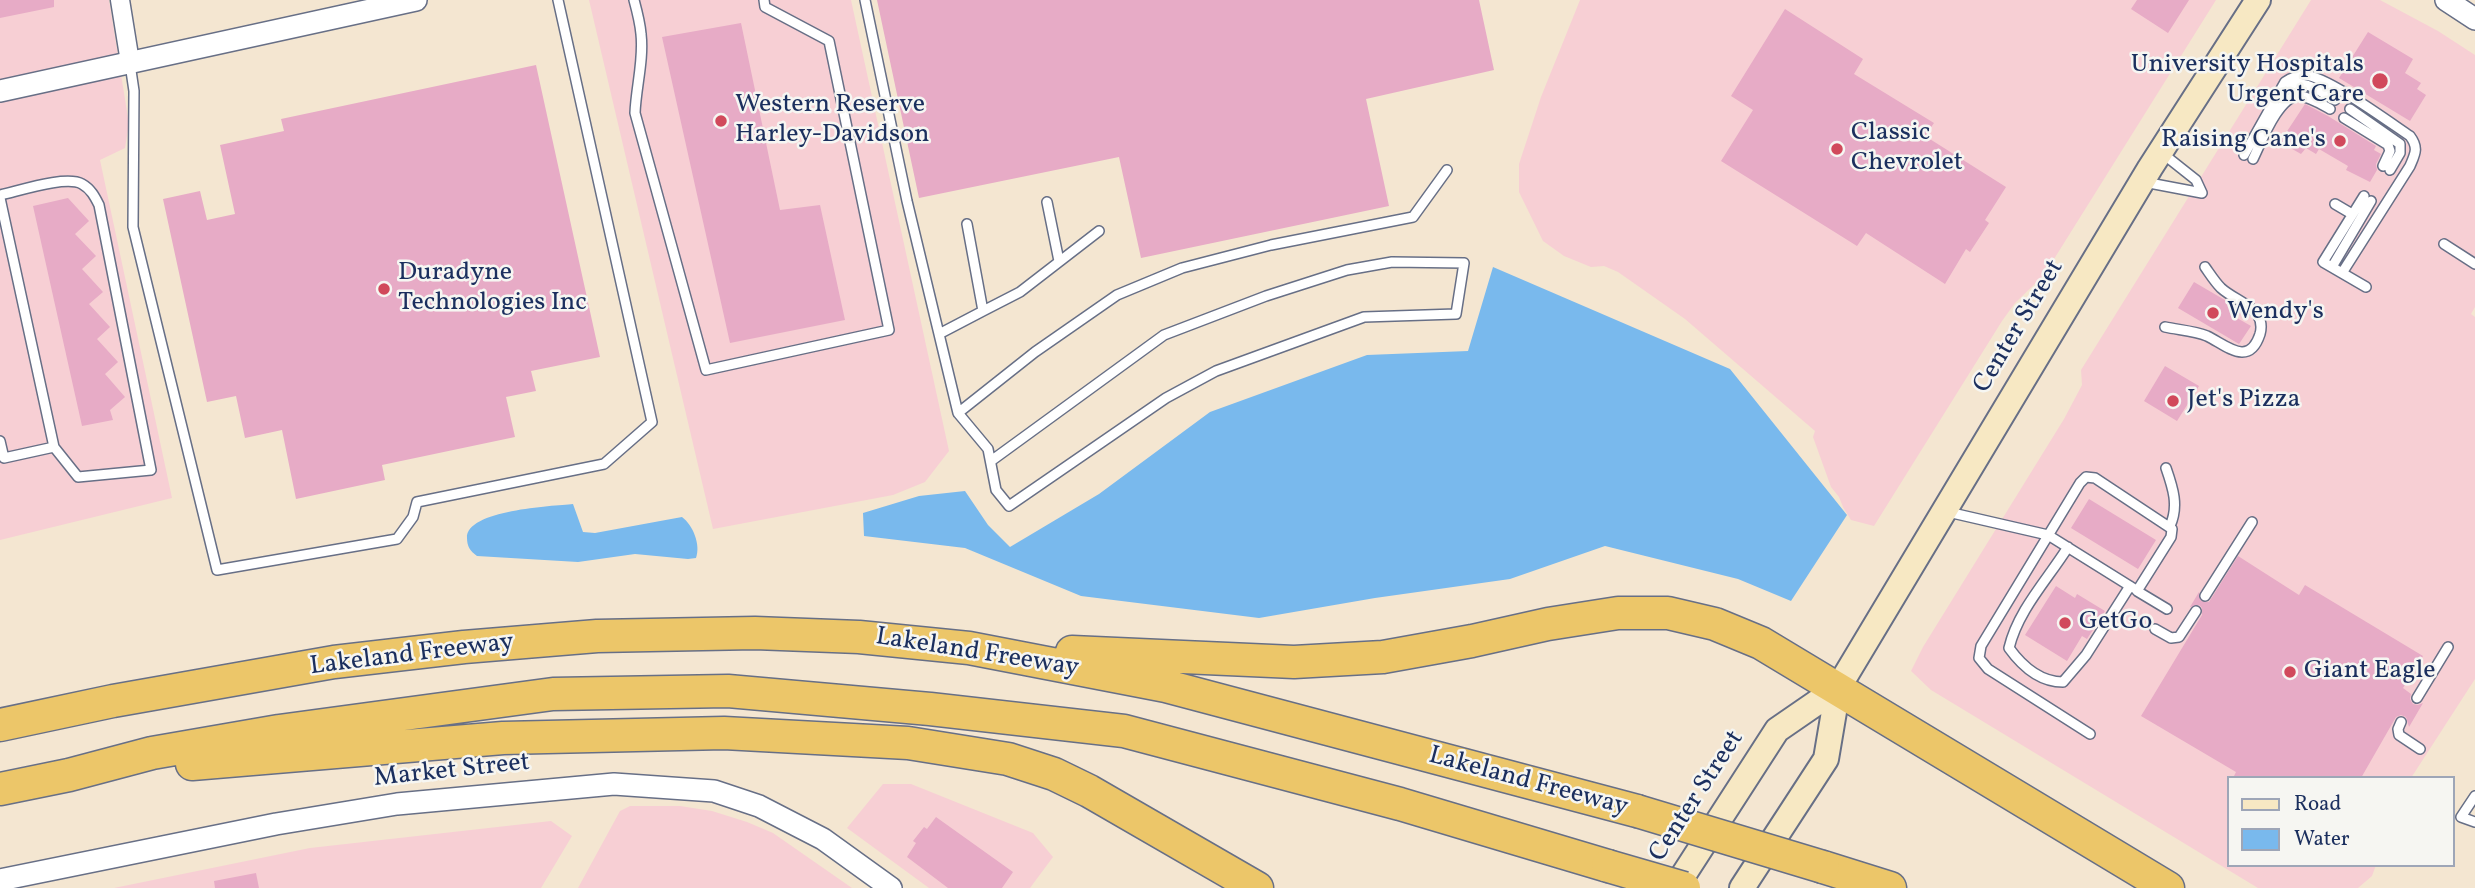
<!DOCTYPE html>
<html>
<head>
<meta charset="utf-8">
<style>
  body { margin:0 }
  #map { position:relative; width:2475px; height:888px; overflow:hidden; background:#f4e6d1; font-family:Vollkorn,serif }
  canvas { display:block }
  .legend { position:absolute; left:2227px; top:776px; width:228px; height:91px; box-sizing:border-box; background:#f6f6f2; border:2px solid #9ea6b7; margin:0; padding:9px 12px; list-style:none; font-size:21px; color:#1b2f5e }
  .legend li { display:flex; align-items:center; gap:14px; height:35px }
  .legend b { width:35px; border:2px solid #9ea6b7 }
</style>
</head>
<body>
<div id="map">
<canvas width="2475" height="888"></canvas>
<ul class="legend">
<li><b style="height:9px;background:#f7e8c3"></b>Road</li>
<li><b style="height:19px;background:#79b9ed"></b>Water</li>
</ul>
</div>
<script>
const ctx = document.querySelector('canvas').getContext('2d');
ctx.lineJoin = 'round';
function fill(path, color) { ctx.fillStyle = color; ctx.fill(path, 'evenodd'); }
function stroke(path, color, width, dash) { ctx.strokeStyle = color; ctx.lineWidth = width; ctx.lineCap = dash ? 'butt' : 'round'; ctx.setLineDash(dash || []); ctx.stroke(path); }
function label(font, color, halo, rows, align = 'center') {
  ctx.font = font + ' Vollkorn,serif'; ctx.lineWidth = 5; ctx.setLineDash([]); ctx.textBaseline = 'middle'; ctx.strokeStyle = halo; ctx.fillStyle = color; for (const [text, x, y, turn = 0] of rows) {
    ctx.save(); ctx.translate(x, y); ctx.rotate((+turn || 0) * Math.PI / 180); ctx.textAlign = isNaN(turn) ? turn : align; if (halo) ctx.strokeText(text, 0, 0); ctx.fillText(text, 0, 0); ctx.restore();
  }
}
const built = new Path2D(`
  M0,0H109L129,124L125,148L100,160L172,498L0,540Z
  M589,0H851L949,451L925,482L893,495L713,529Z
  M1580,0H2216L2044,275L2015,303L2002,321L1874,526L1851,520L1843,507L1839,497L1831,487L1813,437L1815,431L1685,319L1618,272L1604,266L1591,267L1564,256L1543,241L1519,192V164L1541,97Z
  M2311,0H2380L2438,31L2475,55V307L2471,314L2475,317V679L2411,778H2228V865H2376L2372,876L2358,888H2258L1931,690L1911,671L1923,647L2064,419L2082,385L2081,370Z
  M883,784H911L1033,833L1053,857L1030,888H929L847,828Z
  M630,806H680L712,811L747,822L773,833L852,888H578L620,811Z
  M551,821L572,836L541,888H114L310,848Z`);
const water = new Path2D(`
  M1493,267L1730,369L1847,515L1791,601L1738,579L1605,546L1510,579L1375,598L1259,618L1081,596L965,548L864,536L863,513L919,496L965,491L988,525L1010,547L1099,494L1210,412L1367,355L1468,351Z
  M573,504L583,532L595,533L682,517C693,525 701,545 696,558L688,559L635,554L578,562L477,556C470,551 467,546 467,538C466,510 552,506 573,504Z`);
const building = new Path2D(`
  M0,0H54V7L0,18Z
  M877,0H1479L1494,70L1366,99L1389,206L1141,258L1119,157L919,198Z
  M2137,0H2189L2168,33L2131,9Z
  M1785,9L1863,59L1854,74L1934,123L1925,136L2006,187L1985,220L1989,223L1970,252L1966,249L1945,284L1866,233L1857,246L1721,161L1753,110L1731,96Z
  M741,23L780,210L820,205L845,320L730,343L662,37Z
  M2368,32L2413,59L2405,73L2421,83L2417,89L2426,95L2410,121L2339,78Z
  M536,65L600,357L531,371L536,391L506,397L515,437L382,465L385,480L296,499L282,430L245,438L236,396L207,402L163,199L200,191L207,220L235,214L220,145L284,131L281,119Z
  M2305,104L2328,116L2376,146L2374,150L2381,154L2376,164L2377,170L2370,182L2346,170L2348,166L2319,149L2316,154L2306,148L2301,154L2280,142Z
  M68,198L89,221L75,234L96,256L82,269L103,292L89,304L110,327L97,339L118,362L105,374L125,397L110,410L113,420L82,426L33,206Z
  M2194,282L2242,310L2237,318L2251,326L2239,344L2178,308Z
  M2165,366L2199,386L2177,421L2144,401Z
  M2089,499L2156,540L2138,569L2071,528Z
  M2238,556L2299,595L2305,585L2423,656L2403,688L2411,694L2410,699L2413,704L2418,705L2423,703L2409,727L2406,717L2401,715L2396,717L2361,778H2233L2236,772L2141,716L2202,615V608L2199,605L2190,607L2199,592L2201,601L2209,602Z
  M2056,586L2075,598L2077,594L2105,611L2087,639L2082,636L2067,661L2025,635Z
  M936,817L1013,872L1002,888H948L907,857L916,843L913,841L924,827L927,829Z
  M256,873L259,888H215L214,881Z`);
const service = new Path2D(`
  M634,0C637,11 640,22 641,34C644,60 636,87 635,113L706,370L889,330L829,41L765,7L764,0
  M865,0L907,201L958,413L1035,352L1117,295L1182,268L1271,245L1413,217L1447,170
  M130,64L134,91L133,227L217,570L397,539L413,517L417,502L604,464L652,422L558,0
  M2286,87C2303,77 2320,92 2335,100
  M2350,109L2400,144V153L2390,170
  M2344,118L2388,145L2390,151L2383,166
  M2162,153L2196,180L2202,193
  M2244,155L2285,82C2291,78 2297,75 2305,75C2328,77 2389,122 2410,136C2419,148 2415,154 2410,166L2342,273
  M2253,159C2261,143 2279,94 2300,96C2310,97 2321,104 2330,109
  M2144,182L2202,193
  M0,195C19,191 66,175 82,184C91,189 95,197 99,205L151,470L78,477L54,447
  M2364,196L2323,262L2366,287
  M0,198L54,447L4,458L0,441
  M1047,202L1059,261
  M2335,204L2352,214
  M2444,244L2475,264
  M2332,267L2371,201
  M983,311L1020,292L1099,231
  M2165,327C2179,330 2195,331 2207,336C2226,345 2249,368 2260,334C2262,327 2261,320 2257,314C2248,303 2232,298 2221,288C2215,282 2210,274 2205,267
  M939,334L983,311L967,224
  M958,413L988,449L996,490L1009,506L1166,398L1216,371L1364,317L1456,314L1464,263L1392,262L1347,270L1266,296L1164,335L991,461
  M2166,468C2173,488 2179,506 2170,526
  M1948,512L2048,535L2133,588
  M2068,547C2048,579 2018,610 2009,648C2022,666 2039,682 2063,682L2086,655L2130,586
  M2205,596L2252,522
  M2155,629L2171,638L2179,637L2196,611
  M2417,698L2448,647
  M2401,722L2398,729L2399,735L2420,749
  M2090,734L1988,669L1979,658L1981,646L2080,483L2086,477L2095,478L2172,529L2171,537L2137,591L2167,609
  M2475,796L2461,817L2475,822`);
const minor = new Path2D(`
  M120,0L130,62`);
const tertiary = new Path2D(`
  M2446,0L2475,19
  M0,91L416,0
  M0,880L276,824L397,804L614,784L714,791L759,806L823,839L891,888`);
const secondary = new Path2D(`
  M1675,888L1777,730L1838,688
  M1742,888L1826,759L1838,688L2150,168L2258,0`);
const motorway = new Path2D(`
  M1072,652L1294,662L1383,657L1472,641L1548,624L1618,613H1668L1715,624L1761,643L2168,888
  M0,725L113,701L334,662L464,647L597,636L755,633L859,637L969,648L1166,686L1637,811
  M192,764L503,738L724,733L908,743L1008,759L1054,774L1089,791L1257,888
  M0,789L69,775L152,753L279,731L553,694L728,691L930,709L1124,731L1400,804L1608,866
  M1823,867L1890,888`);
const motorwayBridge = new Path2D(`
  M1637,811L1823,867
  M1608,866L1684,888`);
const markers = [
  [2380,81,9,"#d1495b"],
  [721,121,7,"#d1495b"],
  [2340,141,7,"#d1495b"],
  [1837,149,7,"#d1495b"],
  [384,289,7,"#d1495b"],
  [2213,313,7,"#d1495b"],
  [2173,401,7,"#d1495b"],
  [2065,623,7,"#d1495b"],
  [2290,672,7,"#d1495b"]
];
const poiNames = [
  ["University Hospitals",2364,66,"right"],
  ["Urgent Care",2364,96,"right"],
  ["Western Reserve",735,106],
  ["Harley-Davidson",735,136],
  ["Classic",1851,134],
  ["Chevrolet",1851,164],
  ["Raising Cane's",2326,141,"right"],
  ["Duradyne",398,274],
  ["Technologies Inc",398,304],
  ["Wendy's",2227,313],
  ["Jet's Pizza",2187,401],
  ["GetGo",2079,623],
  ["Giant Eagle",2304,672]
];
const streetNames = [
  ["Center Street",2020,327,-59],
  ["Lakeland Freeway",977,654,9],
  ["Lakeland Freeway",412,656,-7],
  ["Market Street",452,772,-6],
  ["Lakeland Freeway",1528,783,15],
  ["Center Street",1698,797,-57]
];
fill(built, '#f7cfd4');
fill(water, '#79b9ed');
fill(building, '#e7abc6');
stroke(service, '#676f86', 12);
stroke(minor, '#676f86', 21);
stroke(tertiary, '#676f86', 24);
stroke(secondary, '#676f86', 28);
stroke(motorway, '#676f86', 35);
stroke(service, '#fff', 9);
stroke(minor, '#fff', 18);
stroke(tertiary, '#fff', 21);
stroke(secondary, '#f7e8c3', 24);
stroke(motorway, '#ecc669', 32);
stroke(motorwayBridge, '#676f86', 35, []);
stroke(motorwayBridge, '#ecc669', 32);
for (const [x, y, r, color] of markers) { const dot = new Path2D(); dot.arc(x, y, r, 0, 2 * Math.PI); ctx.fillStyle = color; ctx.fill(dot); stroke(dot, '#f6f6f2', 2.5); }
label('26px', '#1b2f5e', '#f6f6f2', poiNames, 'left');
label('26px', '#1b2f5e', '#f6f6f2', streetNames);
</script>
</body>
</html>
